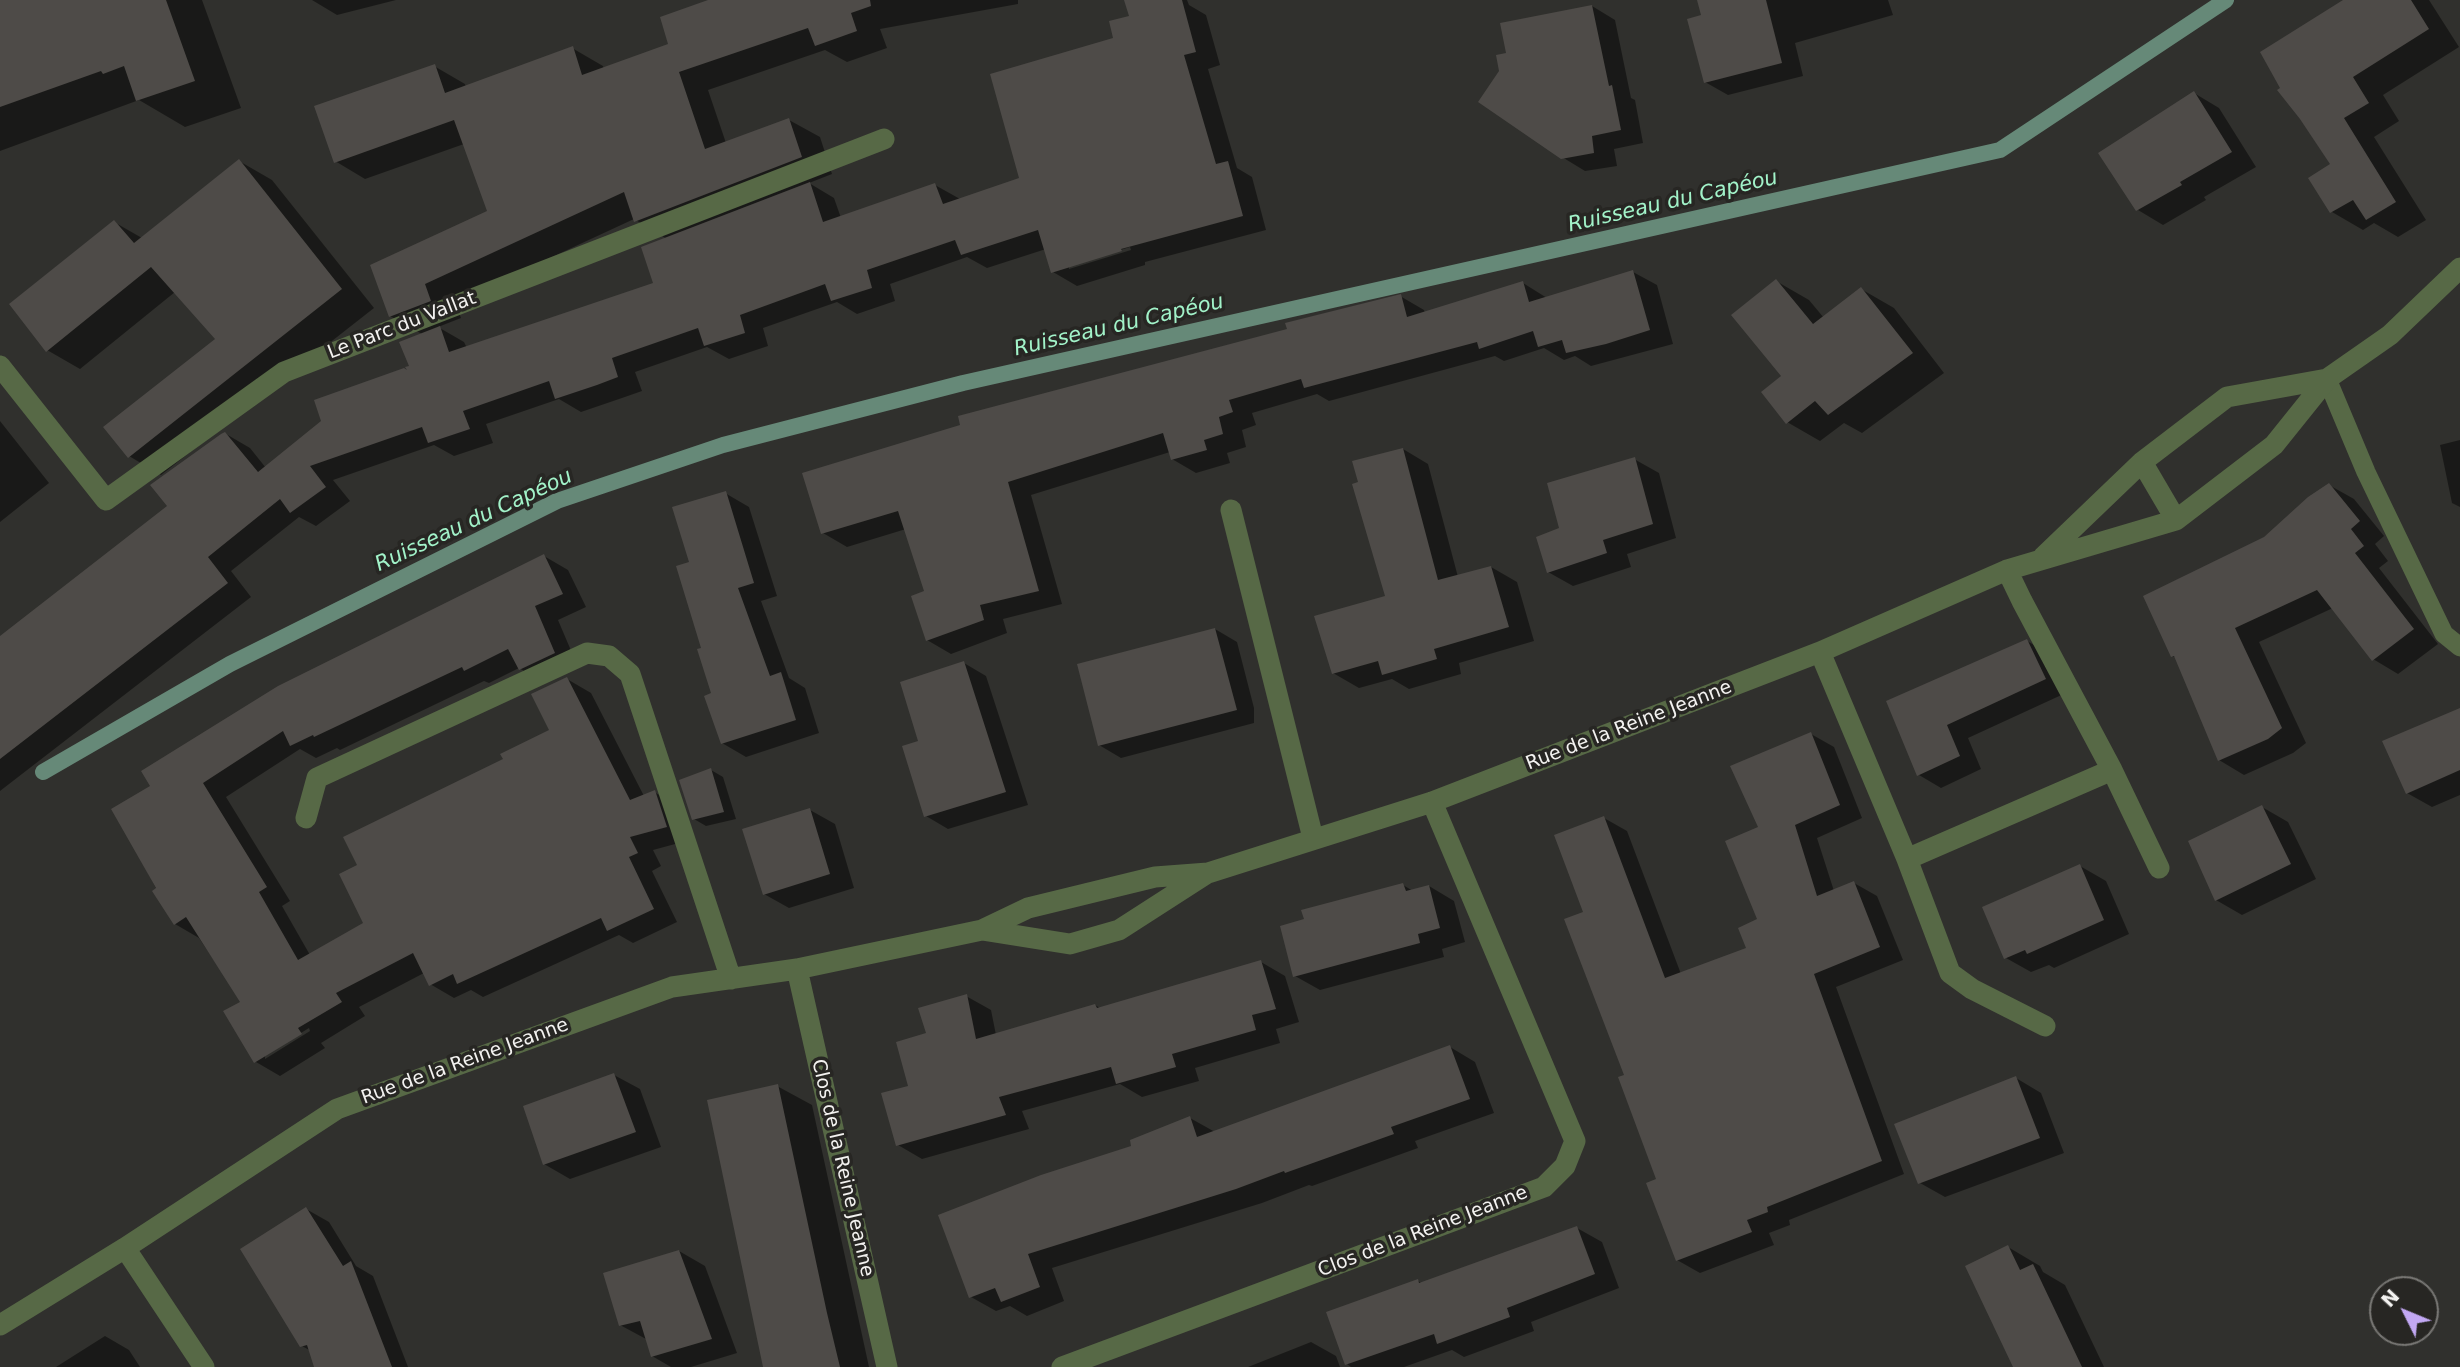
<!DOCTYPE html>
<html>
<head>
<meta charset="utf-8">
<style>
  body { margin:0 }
  #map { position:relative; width:2460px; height:1367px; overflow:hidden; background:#30302d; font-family:"DejaVu Sans",sans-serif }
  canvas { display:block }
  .north { position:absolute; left:2369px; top:1276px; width:70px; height:70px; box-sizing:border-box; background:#272623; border:2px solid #797875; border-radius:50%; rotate:313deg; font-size:19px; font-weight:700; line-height:28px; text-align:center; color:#f3f2f0 }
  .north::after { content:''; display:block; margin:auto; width:24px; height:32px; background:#c2a8f3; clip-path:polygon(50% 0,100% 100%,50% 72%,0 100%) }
</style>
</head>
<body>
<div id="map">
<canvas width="2460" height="1367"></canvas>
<div class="north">N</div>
</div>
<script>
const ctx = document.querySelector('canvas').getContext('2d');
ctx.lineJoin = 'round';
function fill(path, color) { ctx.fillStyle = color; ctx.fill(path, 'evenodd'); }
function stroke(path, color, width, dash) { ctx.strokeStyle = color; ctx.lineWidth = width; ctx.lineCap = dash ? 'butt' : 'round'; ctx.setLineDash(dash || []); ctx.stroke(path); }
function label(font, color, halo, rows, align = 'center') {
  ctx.font = font + ' "DejaVu Sans",sans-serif'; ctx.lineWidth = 7; ctx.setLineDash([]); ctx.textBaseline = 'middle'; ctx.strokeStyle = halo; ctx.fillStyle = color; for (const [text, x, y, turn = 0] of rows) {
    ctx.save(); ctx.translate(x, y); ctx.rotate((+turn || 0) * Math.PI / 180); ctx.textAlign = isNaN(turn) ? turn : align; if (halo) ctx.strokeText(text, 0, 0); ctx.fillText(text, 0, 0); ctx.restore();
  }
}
const shadow = new Path2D(`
  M0,0H202L241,108L185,127L139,100L0,151Z
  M312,0H396L337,15Z
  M714,0H1018V4L880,29L887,48L847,62L825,50L708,90L726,143L789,120L820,137L832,174L809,183L834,198L841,218L935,185L960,199L1022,179L1130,17L1125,0H1187L1189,5L1206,15L1220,65L1208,69L1237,168L1252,177L1266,230L1145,262V265L1077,286L1053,272L1046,249L987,268L967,257L890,284L895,301L857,314L837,302L763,328L768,346L729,359L707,347L635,372L642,391L622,398L581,412L559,399L486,424L493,443L454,456L434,445L333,480L350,501L316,526L299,517L231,571L251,597L0,791V639L169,506L226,434L250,448L266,468L409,372L422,334L390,316L489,211L464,144L365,179L335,161L434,66L465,84L466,87L572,48L603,66L604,69L670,45ZM634,219L667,239L655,284L467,348L464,342L438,327L461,318L455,302ZM1130,247L1131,250L1069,269V266Z
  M1699,0H1888L1893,15L1795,43L1803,76L1728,95L1705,82L1703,17Z
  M2345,0H2429L2459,47L2383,95L2399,121L2374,137L2426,220L2398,237L2374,223L2363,230L2332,212L2311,178L2332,165Z
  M1592,6L1615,20L1631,98L1635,100L1643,143L1614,149L1617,166L1585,171L1562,157L1501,71Z
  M2194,93L2219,108L2256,167L2204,197L2206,200L2163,225L2138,210Z
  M239,161L272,180L374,308L161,475L129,456L218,339L175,292L80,369L47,350L114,222L142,238Z
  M1633,272L1657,285L1673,344L1591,366L1575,356L1564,360L1544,348L1504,361L1495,356L1329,401L1317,394L1252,413L1256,425L1242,430L1246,447L1227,453L1230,463L1196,473L1172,459L1170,452L1031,495L1062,604L1003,619L1007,633L951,654L927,640L926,592L906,529L847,547L823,533L1289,330L1400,296L1424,310L1425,313L1523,283L1547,298Z
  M1776,281L1809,300L1824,318L1861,289L1894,308L1944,373L1862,433L1844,423L1820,441L1787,422Z
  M0,421L49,483L0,522Z
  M2460,440V507L2452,503L2440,445Z
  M1403,449L1428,464L1458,577L1491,567L1517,582L1534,641L1459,663L1461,674L1409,689L1392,679L1359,688L1333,673L1387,597Z
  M1634,459L1659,473L1676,538L1627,554L1631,567L1573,586L1548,572L1561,529Z
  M2329,485L2354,499L2384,536L2375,544L2388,561L2379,568L2438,644L2398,674L2373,659L2333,608L2259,642L2306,743L2293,753L2244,775L2219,760L2177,658L2172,656L2265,539Z
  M725,493L749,507L777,596L761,601L789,678L805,688L819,733L746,757L722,743L704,649L691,563Z
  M544,556L568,570L586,607L558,620L578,667L544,683L519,668L489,683L484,681L340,750L337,748L316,758L300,749L226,797L290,901L282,906L310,955L365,924L360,866L505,760L551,731L567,679L591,693L644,796L654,792L679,806L690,840L653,850L661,866L652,871L677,922L633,943L619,935L483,997L471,990L454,998L430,984L424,973L359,1007L365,1016L321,1043L325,1048L280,1076L256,1062L242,1002L199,938L175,924L114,809ZM309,1028L310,1031L265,1059V1055Z
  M1215,629L1237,642L1254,708V723L1121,758L1099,745Z
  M2027,641L2050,654L2068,692L1968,738L1981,769L1941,788L1919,775L1888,702Z
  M964,663L986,676L1028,805L948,829L926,816L920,742Z
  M2460,710V795L2432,807L2407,793Z
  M1811,734L1834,747L1862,818L1817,838L1834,891L1854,883L1877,896L1903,960L1836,987L1904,1174L1789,1220L1790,1225L1769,1233L1774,1245L1700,1273L1677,1260L1658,1180L1585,913L1604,818L1627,831L1681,974L1749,949L1759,920L1760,828Z
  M711,770L723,777L736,819L706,826L694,819Z
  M2262,807L2288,822L2316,879L2242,915L2216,900Z
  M810,810L835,824L854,888L789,908L764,894Z
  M2080,866L2106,881L2129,934L2054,968L2049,965L2031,972L2006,958Z
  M1403,885L1413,891L1429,886L1454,901L1465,942L1442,949L1444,957L1320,990L1295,976Z
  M1261,962L1285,976L1299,1022L1276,1029L1280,1043L1195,1068L1199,1081L1142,1097L1120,1084L1022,1111L1029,1129L922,1159L898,1145L910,1087L928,1034L966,996L991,1010L996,1035L1095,1005L1100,1008Z
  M1450,1047L1475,1062L1494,1113L1415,1141L1418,1148L1312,1186L1309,1185L1262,1203L1052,1268L1064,1301L1027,1316L1010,1306L996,1311L971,1297L1133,1147L1190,1118L1215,1132Z
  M614,1075L640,1089L661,1147L570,1179L544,1164Z
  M2016,1078L2041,1093L2064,1153L1945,1197L1920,1183Z
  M777,1086L812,1105L869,1367H774Z
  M306,1209L329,1222L356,1266L373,1276L408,1367H316L311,1351L302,1346Z
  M1577,1228L1602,1242L1619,1288L1531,1322L1534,1331L1464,1357L1452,1350L1404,1367H1351L1347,1364L1418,1281L1423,1284Z
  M2008,1247L2040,1266L2043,1272L2065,1285L2104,1367H2015Z
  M679,1251L705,1266L737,1353L691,1367H671L652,1356L646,1339L620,1325Z
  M105,1336L129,1350L140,1367H56Z
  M1311,1342L1336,1356L1340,1367H1248Z`);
const stream = new Path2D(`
  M43,772L230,664L557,501L723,445L963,383L2000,150L2226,0`);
const building = new Path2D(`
  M0,0H166L195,81L136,101L124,66L103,74L101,71L0,107Z
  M708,0H870L871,6L851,13L857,31L815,46L808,28L679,72L705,149L789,118L802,157L634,222L624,192L425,284L431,301L389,317L370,265L487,211L454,120L334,163L314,106L435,64L445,93L573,46L582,75L668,44L660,17Z
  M1124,0H1182L1196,52L1184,55L1216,164L1228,161L1243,216L1121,249L1122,251L1051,273L1038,230L961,255L955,240L867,270L872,288L831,301L825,284L740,315L745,333L704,346L698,328L612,358L618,377L597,385L555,399L549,381L463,411L470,429L428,443L422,427L310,466L326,487L290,513L280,499L208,557L228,583L0,759V636L167,506L150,485L221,434L225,432L258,472L321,421L314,400L404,368L407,370L405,367L409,366L399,342L440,326L449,352L653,283L641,247L810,182L823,222L935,183L943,204L1019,178L990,74L1113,38L1109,21L1129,16Z
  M1697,0H1766L1782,63L1704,83L1687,19L1701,15Z
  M2343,0H2411L2429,29L2353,77L2369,103L2344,118L2396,202L2366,220L2353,200L2330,213L2308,178L2330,164L2300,119L2277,90L2280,88L2260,52Z
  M1592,5L1609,86L1612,85L1621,130L1592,136L1594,153L1561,159L1478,102L1499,71L1496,55L1506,53L1500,23Z
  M2194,91L2232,152L2180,182L2182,185L2136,211L2098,153Z
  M239,159L342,289L128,458L103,427L215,339L151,267L46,352L9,304L114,220L134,243Z
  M1633,270L1650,330L1606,344L1566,353L1562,340L1538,347L1533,331L1479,349L1477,342L1304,388L1301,379L1229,400L1233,412L1219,417L1223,434L1204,440L1207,450L1171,460L1163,433L1008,482L1039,591L980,605L984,620L926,641L911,596L924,591L898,511L821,534L802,473L960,425L958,416L1287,329L1285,323L1401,294L1407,317L1523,281L1529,302Z
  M1776,279L1813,324L1861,287L1913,353L1828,415L1815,401L1786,424L1761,392L1781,376L1731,315Z
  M1403,448L1438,580L1491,566L1509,627L1434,649L1437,659L1382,675L1378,661L1332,674L1314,616L1385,596L1352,484L1358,482L1352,461Z
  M1635,457L1653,524L1603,540L1607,553L1547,573L1536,537L1559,528L1547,483Z
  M2329,483L2360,521L2351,529L2364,546L2355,553L2414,629L2372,661L2317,590L2235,628L2282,728L2268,739L2218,761L2174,656L2171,657L2143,596L2264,537L2308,497Z
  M726,491L754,583L738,588L770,676L781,672L796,720L721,744L704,696L711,693L697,649L701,648L676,566L689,562L672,507Z
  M544,554L563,594L535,606L555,653L519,670L508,649L464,671L462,667L314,737L313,735L290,746L283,731L203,783L267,887L259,892L298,960L363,923L339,874L357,865L343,837L503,759L500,754L549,730L531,694L567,677L630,800L655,790L667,827L630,837L638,853L629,857L654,909L607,931L601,918L457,984L453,974L429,986L413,953L336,993L342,1002L298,1028L302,1034L254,1063L223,1011L240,1002L186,917L174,925L152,891L156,888L111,809L150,786L141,771L278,686Z
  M1215,628L1237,710L1098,746L1077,664Z
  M2027,639L2046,679L1947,725L1960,756L1917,776L1886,701Z
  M964,661L1006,792L924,817L902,746L918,741L900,682Z
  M2460,708V770L2406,794L2382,741Z
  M1811,732L1840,805L1795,825L1817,896L1854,881L1880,947L1814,974L1882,1161L1767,1207L1768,1212L1747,1220L1752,1232L1676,1261L1646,1183L1656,1179L1618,1077L1624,1075L1564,919L1583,912L1554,835L1604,816L1665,978L1746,948L1738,928L1757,919L1725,841L1758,827L1730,766Z
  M711,768L724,812L692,820L679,780Z
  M2262,805L2291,864L2215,901L2188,841Z
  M810,808L830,874L763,895L742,829Z
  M2080,864L2104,920L2027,954L2025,950L2004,959L1982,907Z
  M1403,883L1406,891L1429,885L1440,928L1418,934L1420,943L1293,977L1280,926L1304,919L1301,910Z
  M1261,960L1276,1009L1252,1015L1256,1030L1172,1054L1176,1067L1116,1084L1111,1067L999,1097L1006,1115L896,1146L881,1093L908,1086L896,1042L926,1033L918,1008L967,994L976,1039L1095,1004L1097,1008Z
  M1450,1045L1470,1099L1391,1127L1394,1134L1285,1173L1284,1171L1236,1189L1028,1254L1040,1287L1001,1302L995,1288L969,1298L938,1215L1041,1175L1131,1146L1130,1140L1190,1116L1197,1137Z
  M614,1073L636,1132L543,1165L523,1106Z
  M2016,1076L2040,1138L1918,1184L1894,1124Z
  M778,1084L827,1313L840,1367H763L707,1100Z
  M306,1207L343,1266L351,1261L392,1367H314L307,1345L300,1347L240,1249Z
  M1577,1226L1595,1274L1507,1308L1510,1317L1437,1344L1434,1334L1345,1365L1326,1312L1418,1279L1419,1283Z
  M2008,1245L2020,1270L2033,1264L2082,1367H2013L1965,1266Z
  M679,1250L712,1339L651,1357L640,1321L619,1326L603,1273Z`);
const lane = new Path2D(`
  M2327,379L2366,472L2444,634L2460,647`);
const street = new Path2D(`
  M0,366L106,500L284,372L884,139
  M2142,462L2176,520
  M1231,510L1313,838
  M2043,557L2142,462L2227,397L2327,379
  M2007,570L2022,601L2112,770L2159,868
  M1820,652L1907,859L2112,770
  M306,818L317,778L587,653L609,656L630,674L731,979
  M1907,859L1950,973L1972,989L2045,1026
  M982,930L1070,944L1119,930L1206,874
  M797,969L887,1367
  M125,1248L204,1367
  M0,1325L125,1248L337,1109L672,987L797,969L982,930L1028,908L1155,877L1208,873L1432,802L1820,652L2007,570L2176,520L2274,445L2327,379L2390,335L2460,268
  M1062,1367L1544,1187L1565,1166L1575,1141L1432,802`);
const streetNames = [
  ["Le Parc du Vallat",402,326,-21],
  ["Rue de la Reine Jeanne",1629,726,-21],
  ["Rue de la Reine Jeanne",465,1062,-20],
  ["Clos de la Reine Jeanne",842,1168,77],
  ["Clos de la Reine Jeanne",1423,1232,-21]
];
const waterNames = [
  ["Ruisseau du Capéou",1673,202,-13],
  ["Ruisseau du Capéou",1119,326,-13],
  ["Ruisseau du Capéou",474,521,-25]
];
fill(shadow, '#0007');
stroke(stream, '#668978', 16);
fill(building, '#4e4b48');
stroke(lane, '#576946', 19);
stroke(street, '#576946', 21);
label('19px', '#f3f2f0', '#272623', streetNames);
label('italic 21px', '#a2f3c9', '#272623', waterNames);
</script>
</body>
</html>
